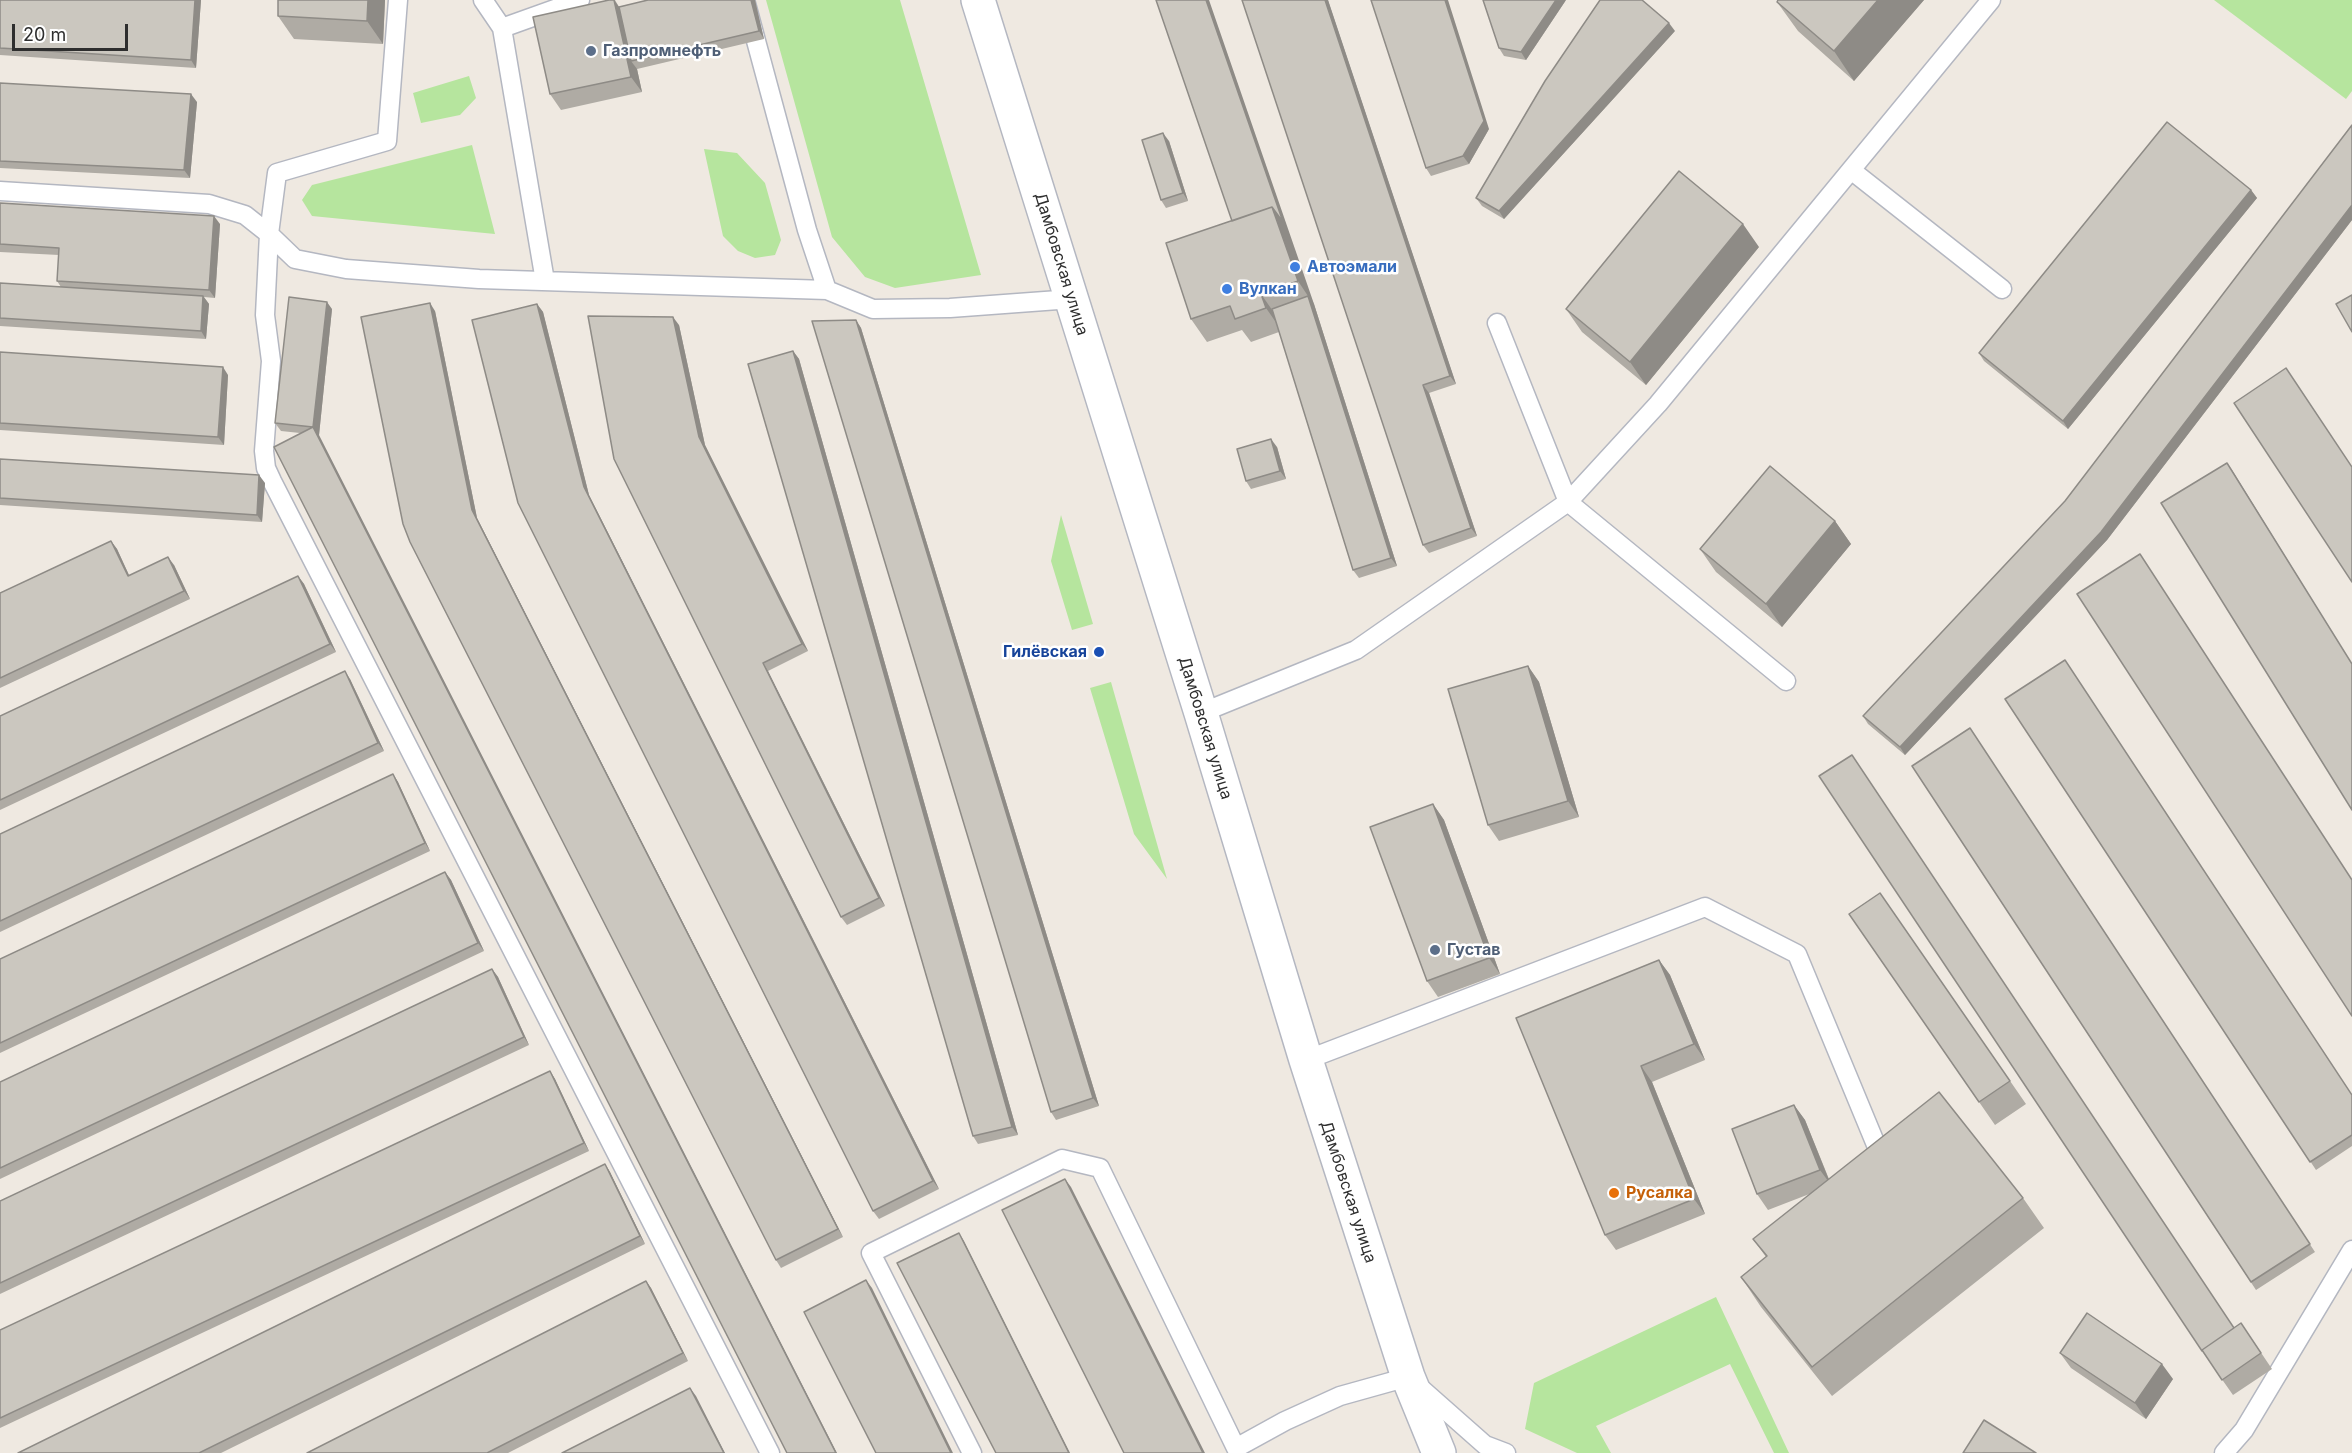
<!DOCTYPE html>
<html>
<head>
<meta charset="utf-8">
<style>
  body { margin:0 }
  #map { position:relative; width:2352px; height:1453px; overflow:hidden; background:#efe9e1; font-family:Inter,sans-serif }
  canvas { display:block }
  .scale { position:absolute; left:12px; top:24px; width:116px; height:27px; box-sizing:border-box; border:3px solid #2e2e2e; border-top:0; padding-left:8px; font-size:18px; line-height:21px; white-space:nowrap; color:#2e2e2e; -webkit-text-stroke:4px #fff; paint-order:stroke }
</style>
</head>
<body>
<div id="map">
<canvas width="2352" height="1453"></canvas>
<div class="scale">20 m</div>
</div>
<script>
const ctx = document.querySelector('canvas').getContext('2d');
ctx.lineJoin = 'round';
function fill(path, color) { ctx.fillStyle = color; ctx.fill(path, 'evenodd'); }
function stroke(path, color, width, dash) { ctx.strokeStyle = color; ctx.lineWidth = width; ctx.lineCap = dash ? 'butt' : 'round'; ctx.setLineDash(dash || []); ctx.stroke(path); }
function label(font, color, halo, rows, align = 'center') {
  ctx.font = font + ' Inter,sans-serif'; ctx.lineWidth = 5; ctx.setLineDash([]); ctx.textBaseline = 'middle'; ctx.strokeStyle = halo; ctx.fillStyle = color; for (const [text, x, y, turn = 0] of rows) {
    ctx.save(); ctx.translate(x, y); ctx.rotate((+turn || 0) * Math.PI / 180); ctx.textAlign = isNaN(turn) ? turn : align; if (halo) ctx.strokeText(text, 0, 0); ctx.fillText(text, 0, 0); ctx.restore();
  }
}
const green = new Path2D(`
  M766,0H900L981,275L895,288L865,277L832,237Z
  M2214,0H2352V91L2346,99Z
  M469,76L476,98L460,115L421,123L413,93Z
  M472,145L495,234L312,216L302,200L312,185Z
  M704,149L737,153L765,183L781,240L775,255L755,258L738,251L723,236Z
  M1061,515L1093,624L1072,630L1051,561Z
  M1111,682L1167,879L1134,834L1090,688Z
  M1716,1297L1789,1453H1774L1730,1364L1596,1426L1611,1453H1577L1525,1429L1534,1383Z`);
const service = new Path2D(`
  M398,0L387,141L277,173L269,234L295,259L346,269L479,279L827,290
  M483,0L502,28
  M745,0L807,230L827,290L873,309L950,308L1072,299
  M1851,170L2002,289
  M0,191L209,204L245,215L269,234L265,315L271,361L264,451L266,468L272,481L770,1453
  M545,281L502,28L580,0
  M1497,323L1568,502L1786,681
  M1201,713L1356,650L1568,502L1658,404L1991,0
  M1306,1060L1705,907L1797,954L1879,1152
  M972,1453L871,1253L1062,1159L1100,1168L1236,1448L1285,1421L1340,1396L1408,1377L1485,1445L1506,1453
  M2224,1453L2244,1430L2352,1250`);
const secondary = new Path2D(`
  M978,0L1201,713L1306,1060L1408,1377L1439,1453`);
const wall = new Path2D(`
  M0,0H201L196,68L0,55Z
  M385,0L383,44L294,39L278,16Z
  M609,0H615L619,7L648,0H755L764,39L637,69L642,92L561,110L550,94Z
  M1156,0L1314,304L1397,566L1359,578L1353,570L1279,332L1251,342L1242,330L1207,342L1191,319L1232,221Z
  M1242,0H1328L1456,384L1429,393L1477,536L1429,553L1423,545Z
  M1566,0L1526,60L1504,56L1499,48Z
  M1924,0L1854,81L1798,31L1777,2Z
  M1675,31L1504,219L1482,206L1476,198Z
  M0,83L197,102L190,178L0,168Z
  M2352,125V220L2107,540L1905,755L1868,724L1863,716L2065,501Z
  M1489,129L1469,164L1431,176L1426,168Z
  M1169,141L1188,201L1166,208L1161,200Z
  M2251,190L2257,198L2068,429L1984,361L1979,353Z
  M0,203L220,224L215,298L204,297L209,304L206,339L0,326V283L61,287L57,281L59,255L0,252Z
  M1759,247L1646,385L1582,332L1566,309Z
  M537,304L543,312L589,495L939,1189L879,1219L873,1211L518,503Z
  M332,309L319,435L281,431L275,423Z
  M435,311L477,518L843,1237L781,1268L776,1260L410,542Z
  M856,320L861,328L1099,1106L1056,1120L1051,1112Z
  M679,325L705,445L808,651L768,671L885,906L847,925L841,917L614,459Z
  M793,351L799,359L1018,1135L978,1144L973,1136Z
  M0,352L228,375L224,445L0,430Z
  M1277,447L1286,479L1251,489L1246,481Z
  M0,459L265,483L262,522L0,505Z
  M1835,521L1851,544L1782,627L1716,572L1700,549Z
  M111,541L117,549L129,575L174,565L190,599L0,688V593Z
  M298,576L304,584L336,652L0,810V716Z
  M1528,666L1539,682L1579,817L1499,841L1488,825Z
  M350,679L384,751L0,932V834Z
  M2005,699L2352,1095V1146L2316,1170Z
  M1970,728L2315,1252L2256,1290L1912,766Z
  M393,774L398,782L430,851L0,1053V959Z
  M1433,804L1444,820L1500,974L1438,997L1427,981Z
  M445,872L451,880L484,951L0,1179V1082Z
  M1880,893L2026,1104L1995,1125L1849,914Z
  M1659,960L1670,975L1705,1060L1652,1082L1705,1214L1616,1250L1605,1235Z
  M492,969L498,977L529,1045L0,1294V1201Z
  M550,1071L555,1079L589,1151L0,1428V1330Z
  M1794,1105L1805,1120L1829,1179L2023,1198L2044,1228L1832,1396L1761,1307L1741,1277L1766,1257L1753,1239L1812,1193L1768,1210L1757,1194Z
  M605,1164L610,1172L645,1244L221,1453H18Z
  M646,1281L651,1288L688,1361L508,1453H307Z
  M2241,1323L2272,1369L2233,1395L2202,1351Z
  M2060,1353L2173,1379L2146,1419L2071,1368Z`);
const shadedWall = new Path2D(`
  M195,0H201L196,68L191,60Z
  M368,0H385L383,44L367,21Z
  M614,0L625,15L631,61L637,69L642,92L631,77Z
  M751,0H755L764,39L759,31Z
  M1206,0H1209L1314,304L1397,566L1391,558L1308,296L1298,281L1272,207Z
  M1325,0H1328L1456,384L1450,376Z
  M1445,0H1448L1489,129L1469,164L1463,156Z
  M1556,0H1566L1526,60L1521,52Z
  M1878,0H1924L1854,81L1834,51Z
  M1669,23L1675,31L1504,219L1499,211Z
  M191,94L197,102L190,178L184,170Z
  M1163,133L1169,141L1188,201L1183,193Z
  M2251,190L2257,198L2068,429L2063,421Z
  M2352,205V220L2107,540L1905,755L1900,747Z
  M214,216L220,224L215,298L209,290Z
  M1743,224L1759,247L1646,385L1630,362Z
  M1261,294L1277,317L1282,331L1266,308Z
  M203,296L209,304L206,339L201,331Z
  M327,302L332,309L319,435L837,1453H836L313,427Z
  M430,303L435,311L477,518L843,1237L838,1229L472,510Z
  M537,304L543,312L589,495L939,1189L933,1181L584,487Z
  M673,317L679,325L705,445L808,651L802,644L699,437Z
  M856,320L861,328L1099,1106L1093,1098Z
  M793,351L799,359L1018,1135L1012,1127Z
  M223,367L228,375L224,445L218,437Z
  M1423,385L1429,393L1477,536L1471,528Z
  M1271,439L1277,447L1286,479L1280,471Z
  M2227,463L2232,470L2352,664Z
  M259,475L265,483L262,522L257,515Z
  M1835,521L1851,544L1782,627L1766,604Z
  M111,541L117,549L133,584L128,576Z
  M168,557L174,565L190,599L184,591Z
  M298,576L304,584L336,652L330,644Z
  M763,663L768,671L885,906L879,898Z
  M1528,666L1539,682L1579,817L1568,801Z
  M345,671L350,679L384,751L378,743Z
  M393,774L398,782L430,851L425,843Z
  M1433,804L1444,820L1500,974L1489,958Z
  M445,872L451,880L484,951L478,943Z
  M1659,960L1670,975L1705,1060L1694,1044Z
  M492,969L498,977L529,1045L524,1037Z
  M1641,1066L1652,1082L1705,1214L1694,1199Z
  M550,1071L555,1079L589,1151L584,1143Z
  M1794,1105L1805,1120L1831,1185L1820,1170Z
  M605,1164L610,1172L645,1244L640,1236Z
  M1065,1179L1071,1187L1205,1453H1203Z
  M959,1233L964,1241L1070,1453H1069Z
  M866,1280L872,1288L953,1453H951Z
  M646,1281L651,1288L688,1361L683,1353Z
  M2162,1364L2173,1379L2146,1419L2135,1403Z
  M690,1388L696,1396L725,1453H724Z`);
const building = new Path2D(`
  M0,0H195L191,60L0,48Z
  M278,0H368L367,21L278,16Z
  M609,0H614L631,77L550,94L533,17Z
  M648,0H751L759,31L631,61L619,7Z
  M1156,0H1206L1283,222L1272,207L1232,221Z
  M1242,0H1325L1450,376L1423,385L1471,528L1423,545Z
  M1371,0H1445L1484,121L1463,156L1426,168Z
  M1483,0H1556L1521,52L1499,48Z
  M1600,0H1642L1669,23L1499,211L1476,198L1545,81Z
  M1778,0H1878L1834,51L1777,2Z
  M0,83L191,94L184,170L0,161Z
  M2167,122L2251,190L2063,421L1979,353Z
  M2352,125V205L2101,532L1900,747L1863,716L2065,501Z
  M1163,133L1183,193L1161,200L1142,140Z
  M1679,171L1743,224L1630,362L1566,309Z
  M0,203L214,216L209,290L57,281L59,248L0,244Z
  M1272,207L1298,281L1261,294L1266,308L1235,319L1230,306L1191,319L1166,243Z
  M0,283L203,296L201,331L0,318Z
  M2352,295V332L2336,304Z
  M1308,296L1391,558L1353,570L1272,309Z
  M289,297L327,302L313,427L836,1453H787L274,447L313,427L275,423Z
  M430,303L472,510L838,1229L776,1260L410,542L403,524L361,317Z
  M537,304L584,487L933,1181L873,1211L518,503L472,320Z
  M588,316L673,317L699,437L802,644L763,663L879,898L841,917L614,459Z
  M856,320L1093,1098L1051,1112L812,321Z
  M793,351L1012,1127L973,1136L748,364Z
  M0,352L223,367L218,437L0,423Z
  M2286,368L2352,467V582L2234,403Z
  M1271,439L1280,471L1246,481L1237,449Z
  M0,459L259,475L257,515L0,498Z
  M2227,463L2352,664V810L2161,503Z
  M1770,466L1835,521L1766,604L1700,549Z
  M111,541L128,576L168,557L184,591L0,678V593Z
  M2140,554L2352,880V1016L2077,594Z
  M298,576L330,644L0,800V716Z
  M2065,660L2352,1095V1135L2310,1162L2005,699Z
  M1528,666L1568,801L1488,825L1448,689Z
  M345,671L378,743L0,921V834Z
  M1970,728L2310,1244L2251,1282L1912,766Z
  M1852,755L2234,1328L2202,1350V1351L1819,776Z
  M393,774L425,843L0,1043V959Z
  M1433,804L1489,958L1427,981L1370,827Z
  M445,872L478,943L0,1168V1082Z
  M1880,893L2010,1081L1979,1102L1849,914Z
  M1659,960L1694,1044L1641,1066L1694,1199L1605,1235L1516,1018Z
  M492,969L524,1037L0,1283V1201Z
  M550,1071L584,1143L0,1418V1330Z
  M1939,1092L2023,1198L1812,1367L1741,1277L1767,1256L1753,1239Z
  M1794,1105L1820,1170L1757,1194L1732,1129Z
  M605,1164L640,1236L199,1453H18Z
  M1065,1179L1203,1453H1124L1002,1210Z
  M959,1233L1069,1453H996L897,1263Z
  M866,1280L951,1453H876L804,1312Z
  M646,1281L683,1353L487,1453H307Z
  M2087,1313L2162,1364L2135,1403L2060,1353Z
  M2241,1323L2261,1353L2222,1380L2202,1350Z
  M690,1388L724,1453H562Z
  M1984,1420L2036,1453H1963Z`);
const markers = [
  [591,51,6,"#5c6f8a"],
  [1295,267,6,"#3f7fe0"],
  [1227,289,6,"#3f7fe0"],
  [1099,652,6,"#1a4fb4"],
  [1435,950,6,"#5c6f8a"],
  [1614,1193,6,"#e8710a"]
];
const serviceNames = [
  ["Газпромнефть",603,51],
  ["Густав",1447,950]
];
const streetNames = [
  ["Дамбовская улица",1061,264,73],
  ["Дамбовская улица",1205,728,73],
  ["Дамбовская улица",1348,1192,72]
];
const shopNames = [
  ["Автоэмали",1307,267],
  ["Вулкан",1239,289]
];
const transitNames = [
  ["Гилёвская",1087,652]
];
const foodNames = [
  ["Русалка",1626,1193]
];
fill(green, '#b6e59e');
stroke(service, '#b4b7c1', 21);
stroke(secondary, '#b4b7c1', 36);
stroke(service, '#fff', 18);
stroke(secondary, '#fff', 33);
fill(wall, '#afaba4');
fill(shadedWall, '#8e8b86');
fill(building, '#cbc7bf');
stroke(building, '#8e8b86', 1.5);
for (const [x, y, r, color] of markers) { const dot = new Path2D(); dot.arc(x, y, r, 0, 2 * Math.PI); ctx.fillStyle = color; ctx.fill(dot); stroke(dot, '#fff', 2); }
label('bold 16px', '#4e5e75', '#fff', serviceNames, 'left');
label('16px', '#2e2e2e', '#fff', streetNames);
label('bold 16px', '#366cbe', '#fff', shopNames, 'left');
label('bold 16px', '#164399', '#fff', transitNames, 'right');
label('bold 16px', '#c56008', '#fff', foodNames, 'left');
</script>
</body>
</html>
